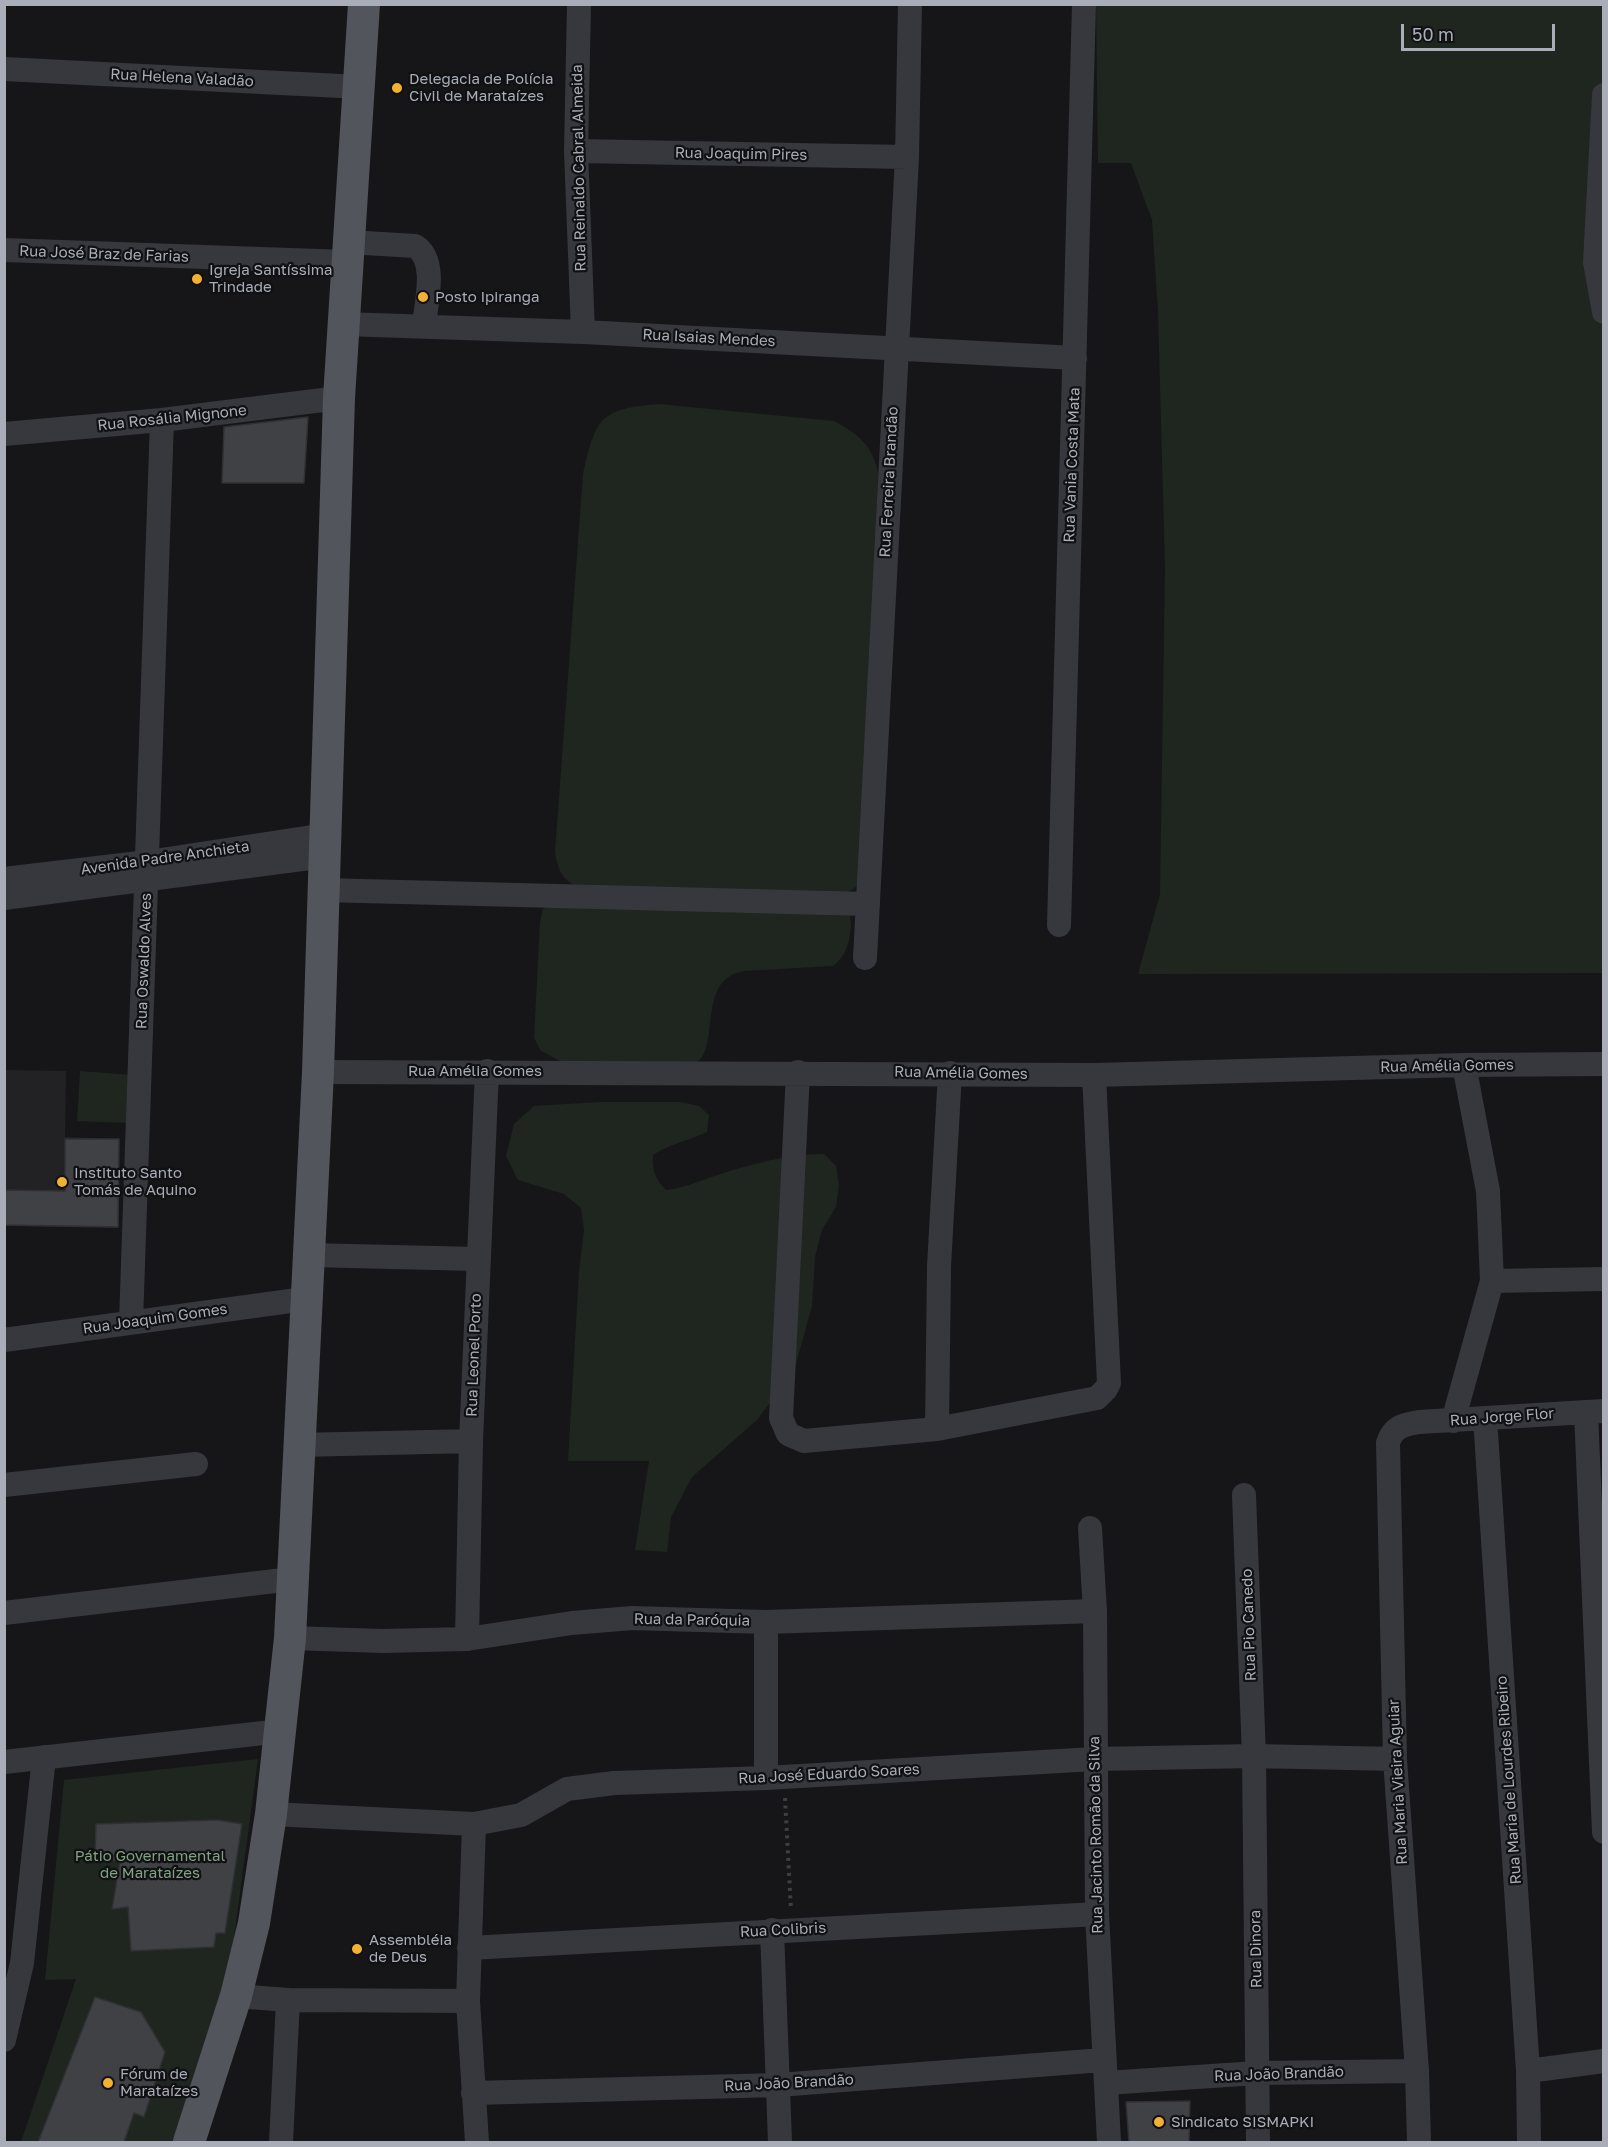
<!DOCTYPE html>
<html>
<head>
<meta charset="utf-8">
<style>
  body { margin:0 }
  #map { position:relative; width:1608px; height:2147px; overflow:hidden; background:#161618; font-family:"Golos Text",sans-serif }
  canvas { display:block }
  .frame { position:absolute; inset:0; border:6px solid #a8adb8; pointer-events:none }
  .scale { position:absolute; left:1401px; top:24px; width:154px; height:27px; box-sizing:border-box; border:3px solid #a8adb8; border-top:0; padding-left:8px; font-size:18px; line-height:21px; white-space:nowrap; color:#a8adb8; -webkit-text-stroke:4px #111113; paint-order:stroke }
</style>
</head>
<body>
<div id="map">
<canvas width="1608" height="2147"></canvas>
<div class="frame"></div>
<div class="scale">50 m</div>
</div>
<script>
const ctx = document.querySelector('canvas').getContext('2d');
ctx.lineJoin = 'round';
function fill(path, color) { ctx.fillStyle = color; ctx.fill(path, 'evenodd'); }
function stroke(path, color, width, dash) { ctx.strokeStyle = color; ctx.lineWidth = width; ctx.lineCap = dash ? 'butt' : 'round'; ctx.setLineDash(dash || []); ctx.stroke(path); }
function label(font, color, halo, rows, align = 'center') {
  ctx.font = font + ' "Golos Text",sans-serif'; ctx.lineWidth = 4.5; ctx.setLineDash([]); ctx.textBaseline = 'middle'; ctx.strokeStyle = halo; ctx.fillStyle = color; for (const [text, x, y, turn = 0] of rows) {
    ctx.save(); ctx.translate(x, y); ctx.rotate((+turn || 0) * Math.PI / 180); ctx.textAlign = isNaN(turn) ? turn : align; if (halo) ctx.strokeText(text, 0, 0); ctx.fillText(text, 0, 0); ctx.restore();
  }
}
const built = new Path2D(`
  M5,1070L66,1071L65,1137L120,1139L118,1228L5,1226Z`);
const green = new Path2D(`
  M1096,5H1603V973L1138,974L1160,894L1165,568L1158,312L1152,220L1131,163H1098Z
  M659,404L834,421C858,434 873,445 878,473L867,851C864,878 865,887 837,896L578,887C561,878 558,870 555,852L583,474C596,418 599,409 659,404Z
  M552,904L850,915C853,932 848,956 833,966L744,971C695,979 722,1048 695,1064L562,1062L541,1051L534,1038L540,922L543,909Z
  M80,1071L133,1075L129,1123L77,1121Z
  M599,1102H680L699,1106L709,1115L707,1132C689,1141 669,1144 653,1155C652,1170 655,1179 666,1190C681,1188 692,1184 706,1179C743,1166 785,1154 824,1154L836,1166L839,1185L836,1207L822,1230L815,1257L812,1306L794,1371L757,1420L692,1477L671,1517L667,1552L635,1550L649,1461H568L579,1272L584,1230L581,1208L564,1194L518,1180L506,1156L514,1124L534,1106Z
  M258,1759L232,1953L179,2142H21L76,1979L45,1980L64,1780Z`);
const building = new Path2D(`
  M308,417L304,483H222L224,427Z
  M65,1139H119L118,1227L4,1225V1190L65,1191Z
  M218,1820L242,1824L225,1933H216L214,1947L131,1951L128,1907L112,1909L120,1861L95,1858L96,1824Z
  M95,1997L141,2012L165,2052L144,2117L134,2113L124,2142H38Z
  M1190,2101L1189,2142H1129L1126,2102Z`);
const path = new Path2D(`
  M785,1798L791,1910`);
const minor = new Path2D(`
  M579,4L576,151L583,332
  M4,69L360,87
  M1604,95L1595,262L1604,312
  M576,151L907,157
  M348,242L415,246C438,260 426,303 424,325
  M4,250L347,262
  M343,324L583,332L1075,358
  M4,434L162,420L339,398
  M4,879L148,862L325,835
  M323,890L868,904
  M4,898L325,856
  M1059,925L1084,4
  M865,958L907,157L910,4
  M1464,1065L1488,1191L1492,1281
  M318,1072L1094,1075L1464,1065L1604,1064
  M798,1072L781,1418L788,1434L804,1441L937,1429L1097,1398L1106,1389L1109,1383L1094,1075
  M308,1255L478,1259
  M131,1322L162,420
  M4,1340L305,1299
  M1586,1412L1604,1832
  M1485,1418L1528,2071L1529,2142
  M1453,1421L1492,1281L1604,1279
  M937,1429L939,1266L950,1073
  M299,1445L471,1441
  M4,1485L196,1464
  M1244,1495L1254,1756L1258,2142
  M1090,1528L1095,1611L1097,1914L1109,2142
  M4,1613L292,1579
  M766,1622V1778
  M290,1638L383,1641L467,1639L572,1623L632,1618L766,1622L1095,1611
  M467,1639L471,1441L487,1071
  M4,1762L281,1731
  M271,1814L474,1824L521,1815L567,1789L614,1783L766,1778L1094,1759L1254,1756L1395,1759
  M474,1824L468,2001L477,2142
  M772,1930L780,2142
  M469,1948L1097,1914
  M236,1996L288,2000L281,2142
  M288,2000L468,2001
  M4,2040L22,1963L44,1757
  M1528,2071L1604,2061
  M1106,2083L1257,2073L1417,2071
  M473,2093L778,2085L1103,2060
  M1419,2142L1417,2071L1395,1759L1388,1443C1393,1426 1404,1425 1419,1422L1604,1411`);
const major = new Path2D(`
  M189,2142L236,1996L254,1923L271,1814L290,1638L318,1072L339,398L364,4`);
const markers = [
  [397,88,6,"#f2b134"],
  [197,279,6,"#f2b134"],
  [423,297,6,"#f2b134"],
  [62,1182,6,"#f2b134"],
  [357,1949,6,"#f2b134"],
  [108,2083,6,"#f2b134"],
  [1159,2122,6,"#f2b134"]
];
const streetNames = [
  ["Rua Helena Valadão",182,78,3],
  ["Rua Joaquim Pires",741,154,1],
  ["Rua Reinaldo Cabral Almeida",579,168,-91],
  ["Rua José Braz de Farias",104,254,2],
  ["Rua Isaias Mendes",709,338,3],
  ["Rua Rosália Mignone",172,418,-6],
  ["Rua Vania Costa Mata",1072,465,-88],
  ["Rua Ferreira Brandão",889,482,-87],
  ["Avenida Padre Anchieta",165,858,-8],
  ["Rua Oswaldo Alves",144,961,-88],
  ["Rua Amélia Gomes",1447,1066,-1],
  ["Rua Amélia Gomes",475,1071],
  ["Rua Amélia Gomes",961,1073,1],
  ["Rua Joaquim Gomes",155,1319,-8],
  ["Rua Leonel Porto",474,1355,-88],
  ["Rua Jorge Flor",1502,1417,-4],
  ["Rua da Paróquia",692,1620,1],
  ["Rua Pio Canedo",1249,1625,-92],
  ["Rua José Eduardo Soares",829,1774,-3],
  ["Rua Maria de Lourdes Ribeiro",1509,1780,-94],
  ["Rua Maria Vieira Aguiar",1398,1782,-93],
  ["Rua Jacinto Romão da Silva",1096,1835,-91],
  ["Rua Colibris",783,1930,-3],
  ["Rua Dinora",1256,1949,-91],
  ["Rua João Brandão",1279,2074,-2],
  ["Rua João Brandão",789,2083,-3]
];
const poiNames = [
  ["Delegacia de Polícia",409,79],
  ["Civil de Marataízes",409,96],
  ["Igreja Santíssima",209,270],
  ["Trindade",209,287],
  ["Posto Ipiranga",435,297],
  ["Instituto Santo",74,1173],
  ["Tomás de Aquino",74,1190],
  ["Assembléia",369,1940],
  ["de Deus",369,1957],
  ["Fórum de",120,2074],
  ["Marataízes",120,2091],
  ["Sindicato SISMAPKI",1171,2122]
];
const parkNames = [
  ["Pátio Governamental",150,1856],
  ["de Marataízes",150,1873]
];
fill(built, '#222225');
fill(green, '#1e261f');
fill(building, '#404145');
stroke(building, '#303034', 1.5);
stroke(path, '#3d3f44', 4, [3, 4.5]);
stroke(minor, '#37383d', 24);
stroke(major, '#53555c', 32);
for (const [x, y, r, color] of markers) { const dot = new Path2D(); dot.arc(x, y, r, 0, 2 * Math.PI); ctx.fillStyle = color; ctx.fill(dot); stroke(dot, '#111113', 2); }
label('15px', '#a8adb8', '#111113', streetNames);
label('15px', '#a8adb8', '#111113', poiNames, 'left');
label('15px', '#7fa381', '#111113', parkNames);
</script>
</body>
</html>
